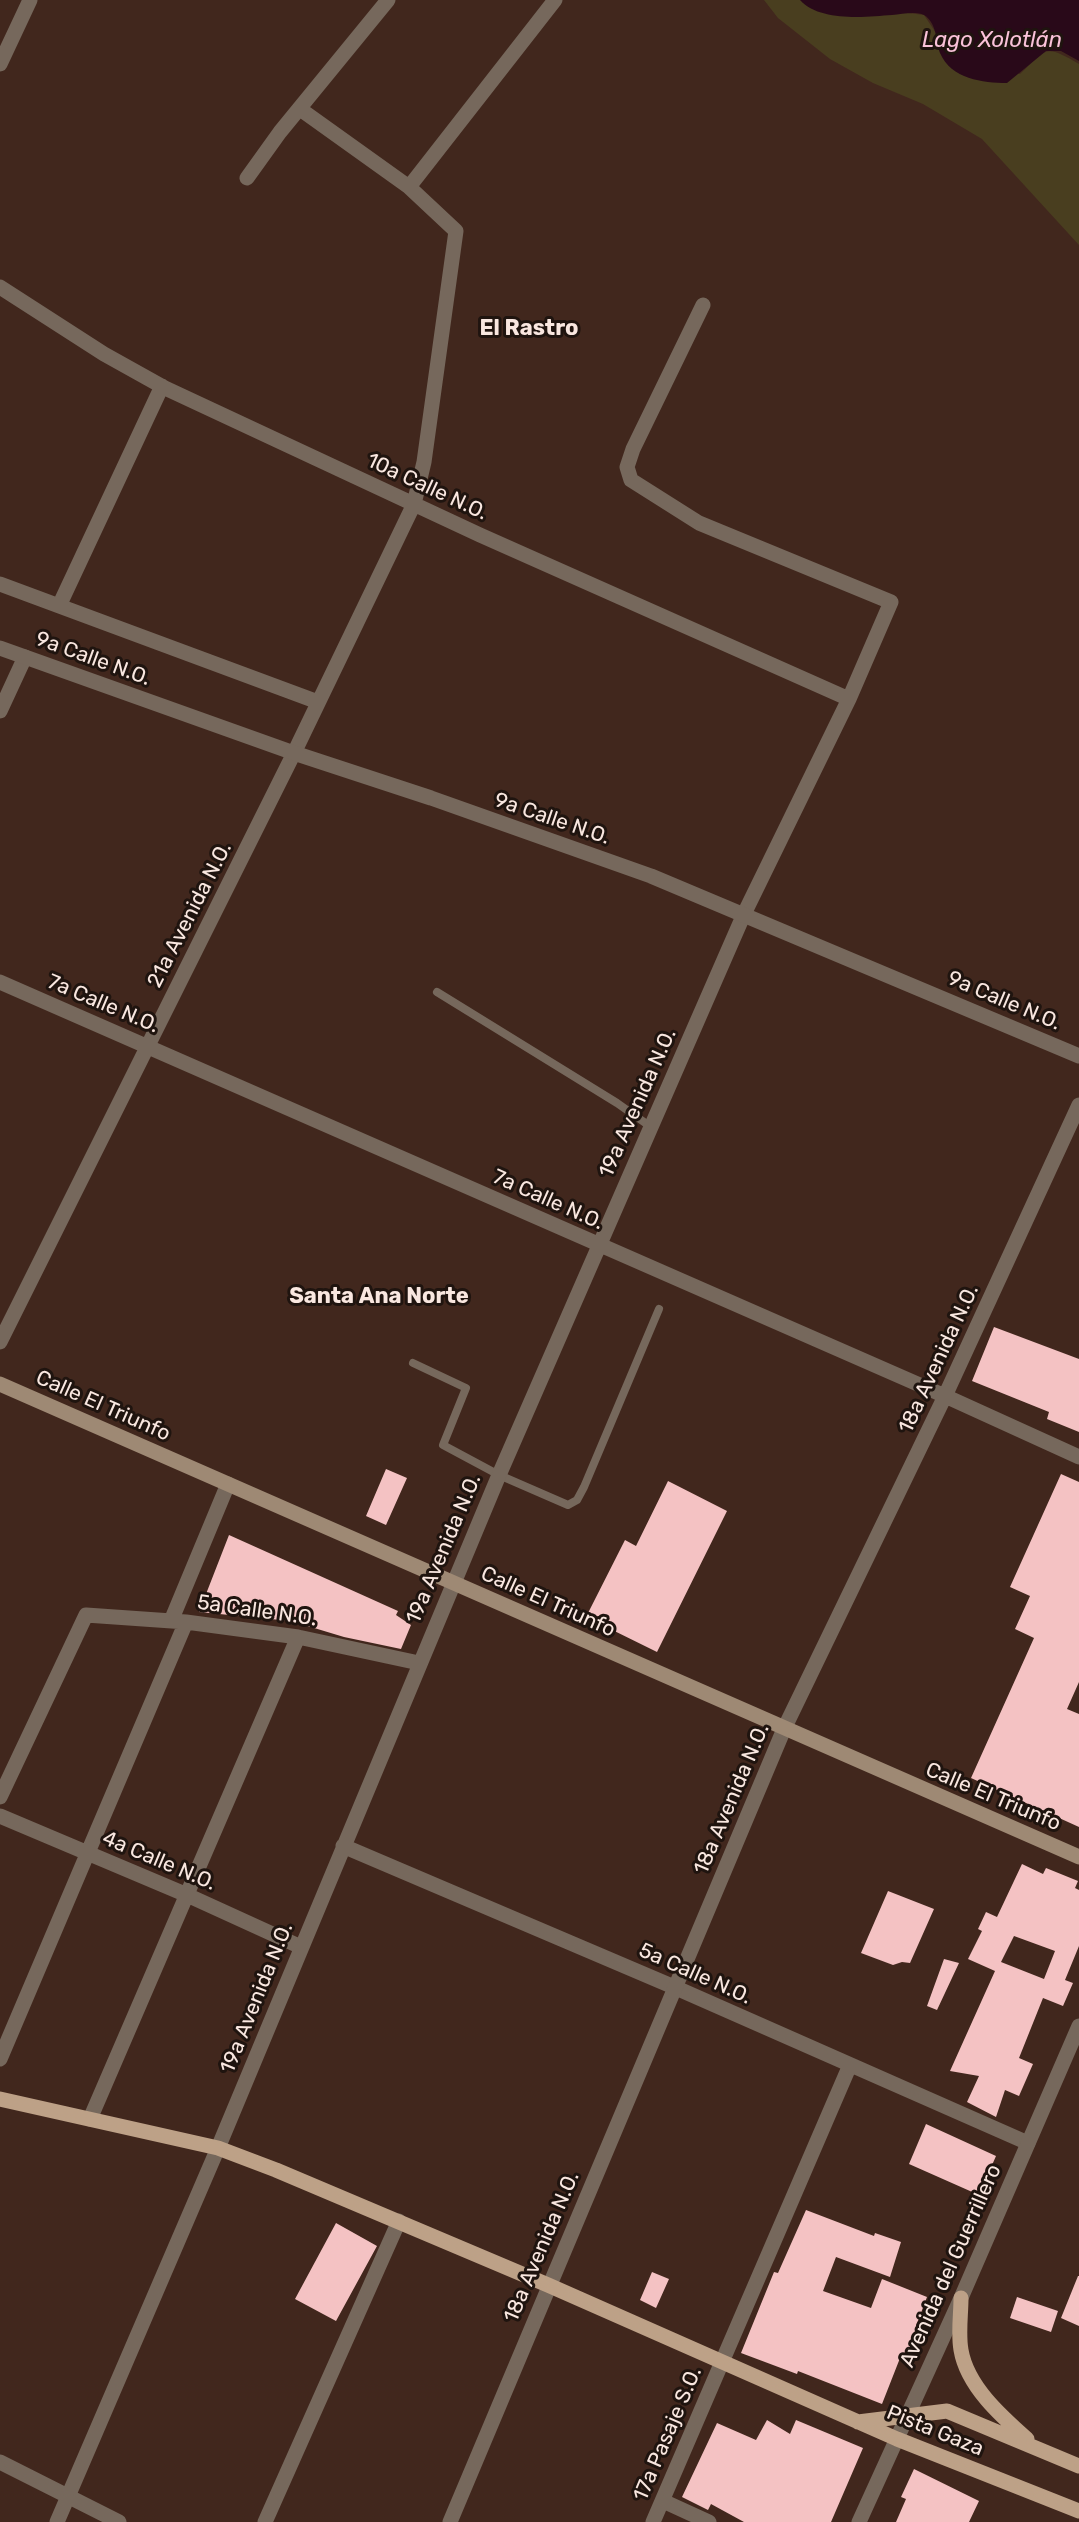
<!DOCTYPE html>
<html>
<head>
<meta charset="utf-8">
<style>
  body { margin:0 }
  canvas { display:block; background:#41271d }
</style>
</head>
<body>
<canvas width="1079" height="2522"></canvas>
<script>
const ctx = document.querySelector('canvas').getContext('2d');
ctx.lineJoin = 'round';
function fill(path, color) { ctx.fillStyle = color; ctx.fill(path, 'evenodd'); }
function stroke(path, color, width, dash) { ctx.strokeStyle = color; ctx.lineWidth = width; ctx.lineCap = dash ? 'butt' : 'round'; ctx.setLineDash(dash || []); ctx.stroke(path); }
function label(font, color, halo, rows, align = 'center') {
  ctx.font = font + ' Rubik,sans-serif'; ctx.lineWidth = 6; ctx.setLineDash([]); ctx.textBaseline = 'middle'; ctx.strokeStyle = halo; ctx.fillStyle = color; for (const [text, x, y, turn = 0] of rows) {
    ctx.save(); ctx.translate(x, y); ctx.rotate((+turn || 0) * Math.PI / 180); ctx.textAlign = isNaN(turn) ? turn : align; if (halo) ctx.strokeText(text, 0, 0); ctx.fillText(text, 0, 0); ctx.restore();
  }
}
const green = new Path2D(`
  M764,0H805L924,15L936,33L940,52L1020,74C1048,48 1044,44 1079,64V245L982,139L923,104L873,83L830,59L778,18Z`);
const water = new Path2D(`
  M800,0H1079V61L1061,51H1046L1007,83C983,83 951,79 940,53C936,41 937,23 924,15C916,11 902,14 892,15C865,17 820,22 800,0Z`);
const building = new Path2D(`
  M994,1327L1079,1359V1432L1047,1419L1049,1412L972,1381Z
  M386,1469L407,1478L386,1525L366,1516Z
  M1061,1474L1079,1482V1682L1067,1709L1079,1714V1827L971,1778L1034,1638L1015,1629L1030,1596L1010,1587Z
  M668,1481L727,1511L657,1652L586,1617L625,1540L636,1546Z
  M229,1535L398,1611L396,1615L411,1625L401,1649L344,1637L291,1621L199,1612Z
  M1022,1864L1043,1874L1046,1868L1078,1881L1075,1888L1079,1890V1946L1065,1980L1073,1983L1063,2006L1043,1998L1019,2058L1033,2064L1019,2096L1005,2090L996,2117L967,2102L979,2076L950,2071L995,1971L968,1959L982,1931L978,1929L986,1912L997,1917ZM1014,1936L1055,1951L1044,1979L1001,1962Z
  M888,1891L934,1909L910,1963L902,1962L893,1965L861,1953Z
  M944,1959L959,1963L937,2010L927,2006Z
  M926,2124L996,2156L979,2195L909,2164Z
  M806,2210L874,2236L875,2233L901,2242L890,2277L836,2257L823,2291L871,2308L882,2279L927,2297L916,2326L920,2328L909,2356L902,2353L882,2404L798,2371L797,2374L741,2353L774,2272L778,2273Z
  M336,2223L377,2246L336,2321L295,2299Z
  M652,2272L669,2279L656,2308L640,2300Z
  M1078,2276H1079V2326L1061,2318Z
  M1017,2297L1058,2311L1051,2332L1010,2318Z
  M767,2420L790,2434L796,2420L863,2448L831,2522H744L711,2504L708,2510L682,2497L717,2423L756,2440Z
  M914,2469L979,2501L969,2522H896L906,2499L901,2497Z`);
const service = new Path2D(`
  M437,992L617,1103L651,1127
  M413,1363L466,1388L443,1445L499,1475L568,1505L577,1500L584,1487L659,1309`);
const minor = new Path2D(`
  M0,64L30,0
  M247,178L280,132L388,0
  M409,187L555,0
  M0,287L104,354L165,388L480,535L849,699
  M0,584L318,702
  M59,606L162,386
  M0,711L25,657
  M0,982L945,1396L1079,1457
  M0,1342L294,753L414,504L424,462L456,231L409,187L300,109
  M171,1621L228,1484
  M784,1729L945,1396L1079,1105
  M0,1797L86,1615L186,1622L298,1637L419,1663
  M0,1816L187,1895L301,1947
  M343,1846L674,1987L1028,2143
  M0,2059L186,1622
  M90,2119L298,1637
  M0,2462L119,2522
  M663,2501L709,2522
  M57,2522L218,2148L499,1475L744,914L849,699L891,602L699,523L631,480L627,467L633,449L703,305
  M265,2522L399,2221
  M653,2522L850,2065`);
const tertiary = new Path2D(`
  M0,648L294,753L431,798L651,876L1079,1056
  M450,2522L784,1729
  M859,2522L961,2298L1079,2026`);
const secondary = new Path2D(`
  M0,1384L1079,1857`);
const primary = new Path2D(`
  M0,2099L218,2148L276,2170L548,2285L897,2439L1079,2511
  M961,2298C961,2315 958,2333 961,2350C967,2386 1001,2416 1027,2439
  M858,2422L947,2411L1079,2466`);
const streetNames = [
  ["10a Calle N.O.",427,487,25],
  ["9a Calle N.O.",93,659,20],
  ["9a Calle N.O.",552,819,19],
  ["21a Avenida N.O.",190,915,-63],
  ["9a Calle N.O.",1004,1001,23],
  ["7a Calle N.O.",103,1004,23],
  ["19a Avenida N.O.",638,1103,-66],
  ["7a Calle N.O.",548,1200,24],
  ["18a Avenida N.O.",939,1359,-65],
  ["Calle El Triunfo",103,1406,24],
  ["19a Avenida N.O.",444,1549,-67],
  ["Calle El Triunfo",548,1602,24],
  ["5a Calle N.O.",257,1611,8],
  ["Calle El Triunfo",993,1797,23],
  ["18a Avenida N.O.",732,1799,-67],
  ["4a Calle N.O.",159,1861,23],
  ["5a Calle N.O.",695,1974,24],
  ["19a Avenida N.O.",257,1998,-68],
  ["18a Avenida N.O.",542,2247,-67],
  ["Avenida del Guerrillero",951,2266,-66],
  ["Pista Gaza",935,2431,22],
  ["17a Pasaje S.O.",668,2434,-67]
];
const waterNames = [
  ["Lago Xolotlán",992,41]
];
const neighbourhoodNames = [
  ["El Rastro",529,329],
  ["Santa Ana Norte",379,1297]
];
fill(green, '#493e1f');
fill(water, '#290919');
fill(building, '#f4c2c3');
stroke(service, '#76685c', 8);
stroke(minor, '#76685c', 15);
stroke(tertiary, '#76685c', 15);
stroke(secondary, '#9e8974', 15);
stroke(primary, '#bda187', 15);
label('21px', '#f9e7e0', '#1f140f', streetNames);
label('italic 22px', '#fac2d9', '#1f140f', waterNames);
label('bold 22px', '#f9e7e0', '#1f140f', neighbourhoodNames);
</script>
</body>
</html>
